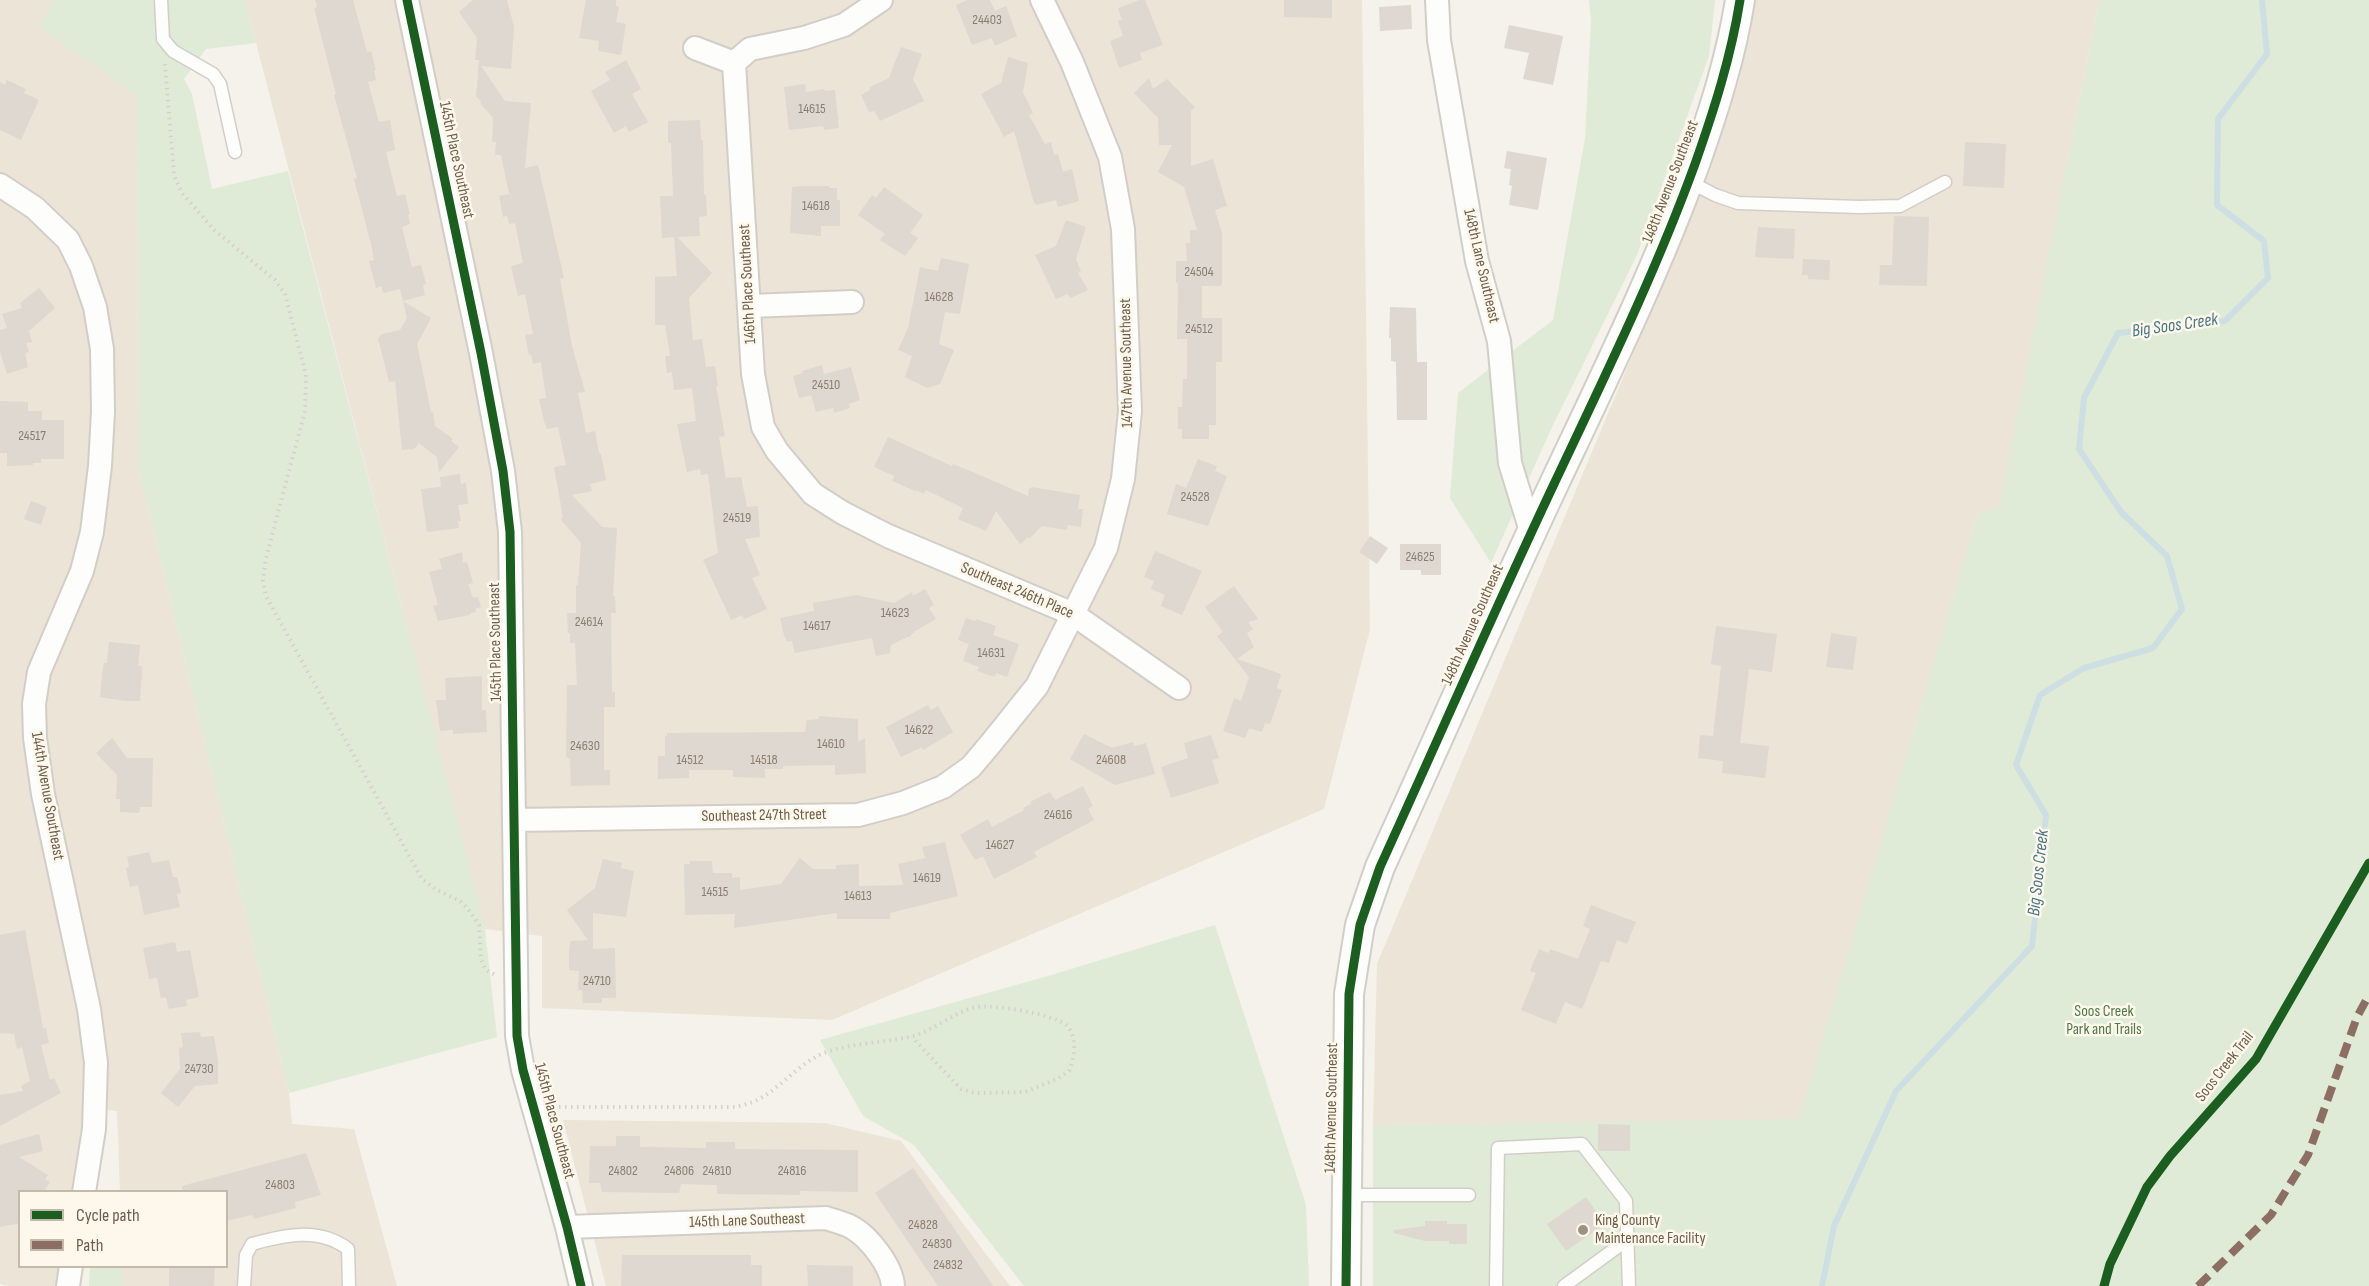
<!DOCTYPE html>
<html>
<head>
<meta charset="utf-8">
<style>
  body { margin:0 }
  #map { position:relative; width:2369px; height:1286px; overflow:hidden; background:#f4f2ea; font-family:"Sofia Sans Condensed",sans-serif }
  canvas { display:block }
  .legend { position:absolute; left:18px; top:1190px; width:210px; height:78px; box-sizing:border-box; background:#fdf8eb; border:2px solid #c4baac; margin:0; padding:8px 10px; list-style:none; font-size:18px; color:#6f5e4d }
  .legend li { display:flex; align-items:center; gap:12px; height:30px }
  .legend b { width:30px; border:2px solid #c4baac }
</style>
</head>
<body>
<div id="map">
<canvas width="2369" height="1286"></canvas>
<ul class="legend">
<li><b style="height:8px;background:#1b5e20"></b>Cycle path</li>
<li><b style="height:8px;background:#8d6e63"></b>Path</li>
</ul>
</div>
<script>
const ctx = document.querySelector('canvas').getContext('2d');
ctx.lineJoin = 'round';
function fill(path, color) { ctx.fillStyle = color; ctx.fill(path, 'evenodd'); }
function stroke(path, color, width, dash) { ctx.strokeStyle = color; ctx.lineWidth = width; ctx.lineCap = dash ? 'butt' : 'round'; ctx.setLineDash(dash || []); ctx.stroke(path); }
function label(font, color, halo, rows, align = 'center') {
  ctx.font = font + ' "Sofia Sans Condensed",sans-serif'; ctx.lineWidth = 5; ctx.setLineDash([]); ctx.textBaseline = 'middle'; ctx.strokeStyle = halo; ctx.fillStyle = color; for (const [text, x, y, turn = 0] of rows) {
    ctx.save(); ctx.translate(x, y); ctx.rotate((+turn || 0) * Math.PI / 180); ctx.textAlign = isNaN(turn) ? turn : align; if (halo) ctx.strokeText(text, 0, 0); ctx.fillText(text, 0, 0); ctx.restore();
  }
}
const residential = new Path2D(`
  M0,0H55L39,27L137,95L138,466L289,1093L292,1124L354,1129L397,1286H122V1267L226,1266V1192L120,1191L117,1111L95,1109L84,1191L20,1192V1266L71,1267L68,1286H9L0,1284Z
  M245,0H1362L1370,629L1324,809L832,1020L542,1008V936L485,929Z
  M1753,0H2099L1999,510L1978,513L1799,1120L1373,1125L1377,964L1709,173L1739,80Z
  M563,1120L825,1123L901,1141L1010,1286H606Z`);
const green = new Path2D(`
  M55,0H245L256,43L206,49L184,79L192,94L212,189L288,171L478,899L485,929L497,1037L289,1093L138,466L137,95L39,27Z
  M1589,0H1715L1709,56L1636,257L1552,427L1491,563L1450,498L1458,393L1553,320L1585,138L1591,20Z
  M2099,0H2369V1286H1373V1125L1799,1119L1978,513L1999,509Z
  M1215,925L1306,1205L1309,1286H1024L914,1145L863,1116L820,1040L1055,974Z
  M90,1267H122V1286H89Z`);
const stream = new Path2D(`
  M1822,1286L1834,1226L1896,1091L2032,946L2046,815L2016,765L2040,695L2084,668L2153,648L2182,609L2167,556L2121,512L2079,449L2084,398L2118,333L2225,321L2268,278L2264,241L2217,205L2218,119L2267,54L2262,0`);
const building = new Path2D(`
  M315,0H353L367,52L371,51L376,70L374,71L376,80L368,82L379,122L390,120L395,150L386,152L397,196L405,194L410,214L408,215L410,224L402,227L412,267L421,265L426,284L423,285L425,295L403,301L431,318L417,344L431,412H433L435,426L453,439L451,441L459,447L439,472L437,457L419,443L414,449L402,450L395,381L389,382L378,338L382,334L400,330L407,318L400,289L383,293L381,286L376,288L369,261L374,260L372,248L354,179L357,178L334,95L336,94L314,8L317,7Z
  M473,0H507L514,27L511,69L481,66L505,101L531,103L525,168L538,165L564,278L560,279L572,346L585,392L578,393L586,433L595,431L599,453L601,454L606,480L590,484L592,491L572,495L602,527L617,528L613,596H615L616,613H611L612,692H615V707H604V770H610V785L571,786L570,759L566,757L567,685H577L575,643H570V633H568L567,613H576V585H578L581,543L561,520L563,517L554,467L566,465L558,427L547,429L544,421L539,399L546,398L541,362L533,364L531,355H529L525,335L533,334L525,294L518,296L511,266L523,263L515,223L509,224L507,216L503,217L499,196L509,194L501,155H495L496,142H492L493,118L480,103H482L476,96L479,60H475L477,38L459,12Z
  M586,0H616V6L619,7L616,22L626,24L621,55L598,51L599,41L579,38Z
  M967,0H990L995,11L1006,6L1017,36L995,46L992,38L972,45L956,5Z
  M1140,0H1145L1163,45L1140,53L1142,60L1119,68L1110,41L1123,36L1118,21L1122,20L1118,8Z
  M1284,0H1332V18L1284,17Z
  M1411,5L1412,29L1380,31L1379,7Z
  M1509,25L1563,36L1553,85L1523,79L1529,53L1504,48Z
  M901,47L922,54L913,79L924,101L880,121L874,111L869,112L861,95L870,90V87L889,78Z
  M1008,57L1028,63L1023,92L1033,113L1029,115L1045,144L1051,142L1054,155L1058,154L1063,172L1072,169L1079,201L1058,207L1056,200L1037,205L1034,203L1014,131L1004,137L981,94L1001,83Z
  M626,60L641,89L632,94L648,122L629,132L626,126L614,133L591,91L610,80L605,72Z
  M1149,78L1153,89L1167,79L1195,107L1191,111V166L1213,159L1227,206L1215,210L1222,233V284L1220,286H1202V318H1222V362H1216V425H1209V439H1182V429H1178V407H1182L1183,379H1187V339H1177L1178,283H1176V261H1187L1186,243H1190V230H1197L1184,187L1158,172L1172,145H1159L1158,118L1134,93Z
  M7,80L26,89L24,93L39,100L21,140L0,130V82L5,85Z
  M805,84L806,92L824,89L825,91L835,90L839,128L824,130L823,126L789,130L784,87Z
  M700,120L701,140H703L704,195H706L707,216L699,217L700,236L677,237L712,273L689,298L693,340L702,339L706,367L715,366L718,386H716L725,436L719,437L726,478L741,477L747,507L758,506L760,537L745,539L760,575L752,578L767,609L744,619L742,615L731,620L703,560L718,553L708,474L701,475L700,469L687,472L677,424L696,421L692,388L674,390L672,372L667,373L665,356H670L665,325H655V277L677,276L674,237L662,238L660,196H673L671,143H668V121Z
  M1965,142L2006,144L2004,188L1963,186Z
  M1507,151L1547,158L1538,210L1509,205L1512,186L1509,185L1511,169L1504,168Z
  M803,186H829V188H837V200H840V226H821V236L790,233L792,187Z
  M884,187L923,215L910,233L918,238L905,256L880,240L885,234L858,215L872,195L876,198Z
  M1894,216L1929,217L1927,286L1879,285L1880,265H1892Z
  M1066,220L1086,227L1076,259L1081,271L1078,273L1088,290L1071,298L1067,294L1056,299L1035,255L1056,246Z
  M1758,227L1795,229L1794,259L1755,257Z
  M941,258L969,264L960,314L945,312L939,344L954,350L940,384L927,388L905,377L912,356L898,350L908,328L920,267L938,271Z
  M1803,259L1830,260L1829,280L1808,279V275H1802Z
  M39,288L55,308L29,331L32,342L26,343L29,352L25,353L28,367L7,374L0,352V330L7,328L2,314L22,308L20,303Z
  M1390,307L1416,308L1417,362H1427V420H1397L1396,362L1391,361V338H1389Z
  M822,365L824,374L851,367L860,400L849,404L850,408L834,413L833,408L816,412L811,395L799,398L793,376L803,373L802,371Z
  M0,401L28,402V411H42V420H64V459H41V463H33V465L7,466V453H0Z
  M888,437L952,466L953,464L975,473L1028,496L1029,489L1032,487L1080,495L1078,509H1083L1081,527L1068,525L1067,530L1042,526L1029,539L1028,537L1020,544L996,511L986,531L958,519L963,508L926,490L924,494L916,490L915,491L892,481L894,476L874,467Z
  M1198,459L1217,466L1215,471L1227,476L1208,526L1167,514L1176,484L1186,488Z
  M460,474L461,484L466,483L468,504L458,505L461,521H458L459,528L427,532L421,489L441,487L440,477Z
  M31,501L47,507L41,525L24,519Z
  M1370,536L1388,548L1377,564L1359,552Z
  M1400,544H1441V575H1421V570H1400Z
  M1155,551L1202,571L1182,615L1161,606L1165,595L1151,589L1154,581L1144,577Z
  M462,552L463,563L467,562L473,583L468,584L473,598L478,597L481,607L475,609L476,612L470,613V615L438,621L433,606L438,605L429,572L442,569L439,559Z
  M1234,586L1258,619L1248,622L1253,629L1247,633L1254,647L1237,659L1281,674L1277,688L1282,690L1270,724L1265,723L1262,732L1249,728L1245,738L1223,731L1234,698L1241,701L1249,677L1217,636L1223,632L1205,607Z
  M925,589L934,605L929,608L936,619L915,631L909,637H907L891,645L890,653L876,656L872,638L795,653L792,641L787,642L784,635L780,618L814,611L813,603L856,595L894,603L912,592L913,596Z
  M966,618L975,621L976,619L996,626L993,635L1019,644L1007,677L996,673L995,677L977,671L979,667L963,661L969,644L958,640Z
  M1716,626L1777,634L1772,672L1749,669L1740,743L1769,746L1765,778L1722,773L1723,761L1698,758L1700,735L1713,736L1721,666L1711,664Z
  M1831,633L1857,637L1853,670L1826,667Z
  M109,642L140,645L138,666H141L142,671L140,701H125L100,697L102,673L104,663H107Z
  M482,676V710H486L487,732L453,734V730L440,731L436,700H446L445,678Z
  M928,705L931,710L938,706L953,732L923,750L922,747L901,757L886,727Z
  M819,716L858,719V742L865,738L866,773L835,775V765L783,766V769H765V778L733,777V770H689V778L658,779V756H665V736H667V733L805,732L807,720L819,719Z
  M1084,734L1112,748L1133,742L1134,746L1146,743L1155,774L1115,785L1070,759Z
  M1211,735L1219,758L1212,760L1219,783L1171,798L1161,767L1188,758L1184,743Z
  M112,738L127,758H153L152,807H140L139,813L120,812V799H116L117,775L96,753Z
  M1083,786L1093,806L1088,809L1094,820L1034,852L1037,857L994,879L983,856L975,860L960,835L988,819L992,827L1024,810L1023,808L1031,804L1030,802L1050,792L1055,800Z
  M945,842L958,896L890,913V919H837V913L734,928L735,914L685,915L684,864H690V861H712L713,873H732V878L740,877V890L781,884L800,858L813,869H836V865L859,864V886L903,885L898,864L925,858L922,847Z
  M149,852L152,863L169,860L173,877H177L181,893L177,894L180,907L144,915L138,885L130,887L126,868L129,867L127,857Z
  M603,859L622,863L621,868L634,871L626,917L593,913V949L615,948L616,998H602V1003H583L582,990H578L579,971L569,970V949L571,941L588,940L567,910L595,888Z
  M1591,905L1636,922L1627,944L1617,940L1609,963L1601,961L1582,1009L1565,1002L1556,1024L1521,1010L1536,973L1530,971L1539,949L1548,953L1550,949L1578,959L1590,929L1583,926Z
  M25,930L43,1028H46L49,1043L41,1045L50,1080L54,1078L61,1093L0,1126V1095L23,1091L21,1086L30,1081L22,1047L17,1049L14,1034L0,1033V935Z
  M175,942L177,952L190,950L199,997L186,1000L187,1006L169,1009L166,997L161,998L157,978L149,979L143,948Z
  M200,1032L201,1037L214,1036L218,1061V1084L195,1086L178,1107L161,1093L180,1069L179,1048L183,1047L181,1033Z
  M1598,1124L1630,1125V1151H1598Z
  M39,1134L43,1151L19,1157L48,1175L45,1179L50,1182L44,1191H20V1223L0,1227V1145Z
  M616,1136H640V1147L706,1148V1142H735V1149L858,1150V1192L800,1191V1195L717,1194V1185L681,1184L679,1193L602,1192L600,1183H589L590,1146H616Z
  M306,1153L321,1195L295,1202L296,1208L254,1219L252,1215L226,1221V1191H182V1186Z
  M913,1168L993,1286H938L875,1193Z
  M1586,1197L1605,1224L1566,1251L1547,1224Z
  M1425,1221H1447V1224H1467V1244H1449V1241H1425L1394,1233V1230L1425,1226Z
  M622,1255H751V1265H762V1286H621Z
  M807,1265L853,1266V1286H808Z
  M169,1266H215L214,1286H169Z`);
const path = new Path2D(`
  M165,64L174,176L182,193L214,230L275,280L285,294L306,375L305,411L266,558L263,580L266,596L422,879L437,890L460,901L468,909L479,925L481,959L485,969L497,976
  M553,1107H735C744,1105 753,1103 761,1098C783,1085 800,1063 824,1053C851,1043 881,1043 909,1037C933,1032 953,1012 976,1007C993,1004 1051,1014 1065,1024C1078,1035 1075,1058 1069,1071L1059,1078L1025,1092L975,1093L961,1089L912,1037`);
const service = new Path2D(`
  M161,0L163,39L173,51L213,74L220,84L235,152
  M1688,181L1715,195L1738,203L1859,207L1900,206L1945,182
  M1347,1195H1469
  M244,1286L246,1255L252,1244C284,1235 319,1227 348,1249L349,1286
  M1496,1286L1498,1148L1582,1144L1626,1201L1629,1286
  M1564,1286L1627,1240`);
const minor = new Path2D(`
  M407,0L481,353L503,471L510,532L517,1036L523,1070L567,1227L581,1286
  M1437,0L1439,40L1477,261L1499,341L1510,463L1531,531
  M695,48L734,63
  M734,63L753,374L763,427L777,451L813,494L843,513L888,536L1073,614L1179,688
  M734,63L750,49L804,38L844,25L881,0
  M0,185L35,208L68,240L81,266L95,307L102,349L103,412L100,466L92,532L82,571L39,672L34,704L35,738L43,794L89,1009L96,1063L94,1129L84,1192
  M750,306L852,302
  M514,820L858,815L903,803L943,787L971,767L992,742L1037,686L1106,548L1123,479L1130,411L1123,229L1110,157L1072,62L1042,0
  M567,1227L826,1218C834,1221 845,1223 853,1228C870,1238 892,1267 893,1286
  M68,1286L71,1266`);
const tertiary = new Path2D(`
  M1346,1286L1349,994L1360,925L1380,867C1438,740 1494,611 1554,484C1604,378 1655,274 1695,164C1714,110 1731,57 1740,0`);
const quiet = new Path2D(`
  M2198,1286L2271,1215L2308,1155L2357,1017L2369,995`);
const cycleway = new Path2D(`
  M407,0L481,353L503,471L510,532L517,1036L523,1070L567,1227L581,1286
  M1346,1286L1349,994L1360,925L1380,867C1438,740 1494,611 1554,484C1604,378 1655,274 1695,164C1714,110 1731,57 1740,0
  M2104,1286L2110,1264L2147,1187L2170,1156L2256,1059L2369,863`);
const markers = [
  [1583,1230,6,"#9e9284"]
];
const numberNames = [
  ["24403",987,20],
  ["14615",812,109],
  ["14618",816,206],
  ["24504",1199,272],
  ["14628",939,297],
  ["24512",1199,329],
  ["24510",826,385],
  ["24517",32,436],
  ["24528",1195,497],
  ["24519",737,518],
  ["24625",1420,557],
  ["14623",895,613],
  ["24614",589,622],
  ["14617",817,626],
  ["14631",991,653],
  ["14622",919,730],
  ["14610",831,744],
  ["24630",585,746],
  ["14512",690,760],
  ["14518",764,760],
  ["24608",1111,760],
  ["24616",1058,815],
  ["14627",1000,845],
  ["14619",927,878],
  ["14515",715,892],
  ["14613",858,896],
  ["24710",597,981],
  ["24730",199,1069],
  ["24802",623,1171],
  ["24806",679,1171],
  ["24810",717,1171],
  ["24816",792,1171],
  ["24803",280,1185],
  ["24828",923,1225],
  ["24830",937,1244],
  ["24832",948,1265]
];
const streetNames = [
  ["145th Place Southeast",456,160,78],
  ["148th Avenue Southeast",1671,182,-69],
  ["148th Lane Southeast",1481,266,77],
  ["146th Place Southeast",748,284,-93],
  ["147th Avenue Southeast",1127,363,-91],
  ["Southeast 246th Place",1017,591,23],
  ["148th Avenue Southeast",1473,625,-66],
  ["145th Place Southeast",496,642,-91],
  ["144th Avenue Southeast",47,796,80],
  ["Southeast 247th Street",764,816,-1],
  ["Soos Creek Trail",2225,1067,-52],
  ["148th Avenue Southeast",1332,1108,-89],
  ["145th Place Southeast",554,1121,75],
  ["145th Lane Southeast",747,1221,-2]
];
const parkNames = [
  ["Soos Creek",2104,1012],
  ["Park and Trails",2104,1030]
];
const poiNames = [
  ["King County",1595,1221],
  ["Maintenance Facility",1595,1239]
];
const waterNames = [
  ["Big Soos Creek",2175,326,-8],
  ["Big Soos Creek",2039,873,-84]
];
fill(residential, '#ebe4d7');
fill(green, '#dfebd6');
stroke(stream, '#cddfe3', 6);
fill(building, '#ded8d0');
stroke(service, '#d2cec7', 15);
stroke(minor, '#d2cec7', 26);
stroke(tertiary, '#d2cec7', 32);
stroke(path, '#d6d0cb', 4, [1.5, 4.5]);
stroke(service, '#fdfdfc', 12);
stroke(minor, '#fdfdfc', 22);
stroke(tertiary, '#fdfdfc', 28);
stroke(quiet, '#8d6e63', 8, [15, 8]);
stroke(cycleway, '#1b5e20', 9);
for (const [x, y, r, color] of markers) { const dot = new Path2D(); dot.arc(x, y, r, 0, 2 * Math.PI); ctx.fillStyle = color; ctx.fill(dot); stroke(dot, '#fdf8eb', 2); }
label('14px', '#8c7e70', null, numberNames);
label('16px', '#6f5e4d', '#fdf8eb', streetNames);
label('16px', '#53794a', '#fdf8eb', parkNames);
label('16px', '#6f5e4d', '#fdf8eb', poiNames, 'left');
label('italic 18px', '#4d7686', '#fdf8eb', waterNames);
</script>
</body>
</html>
